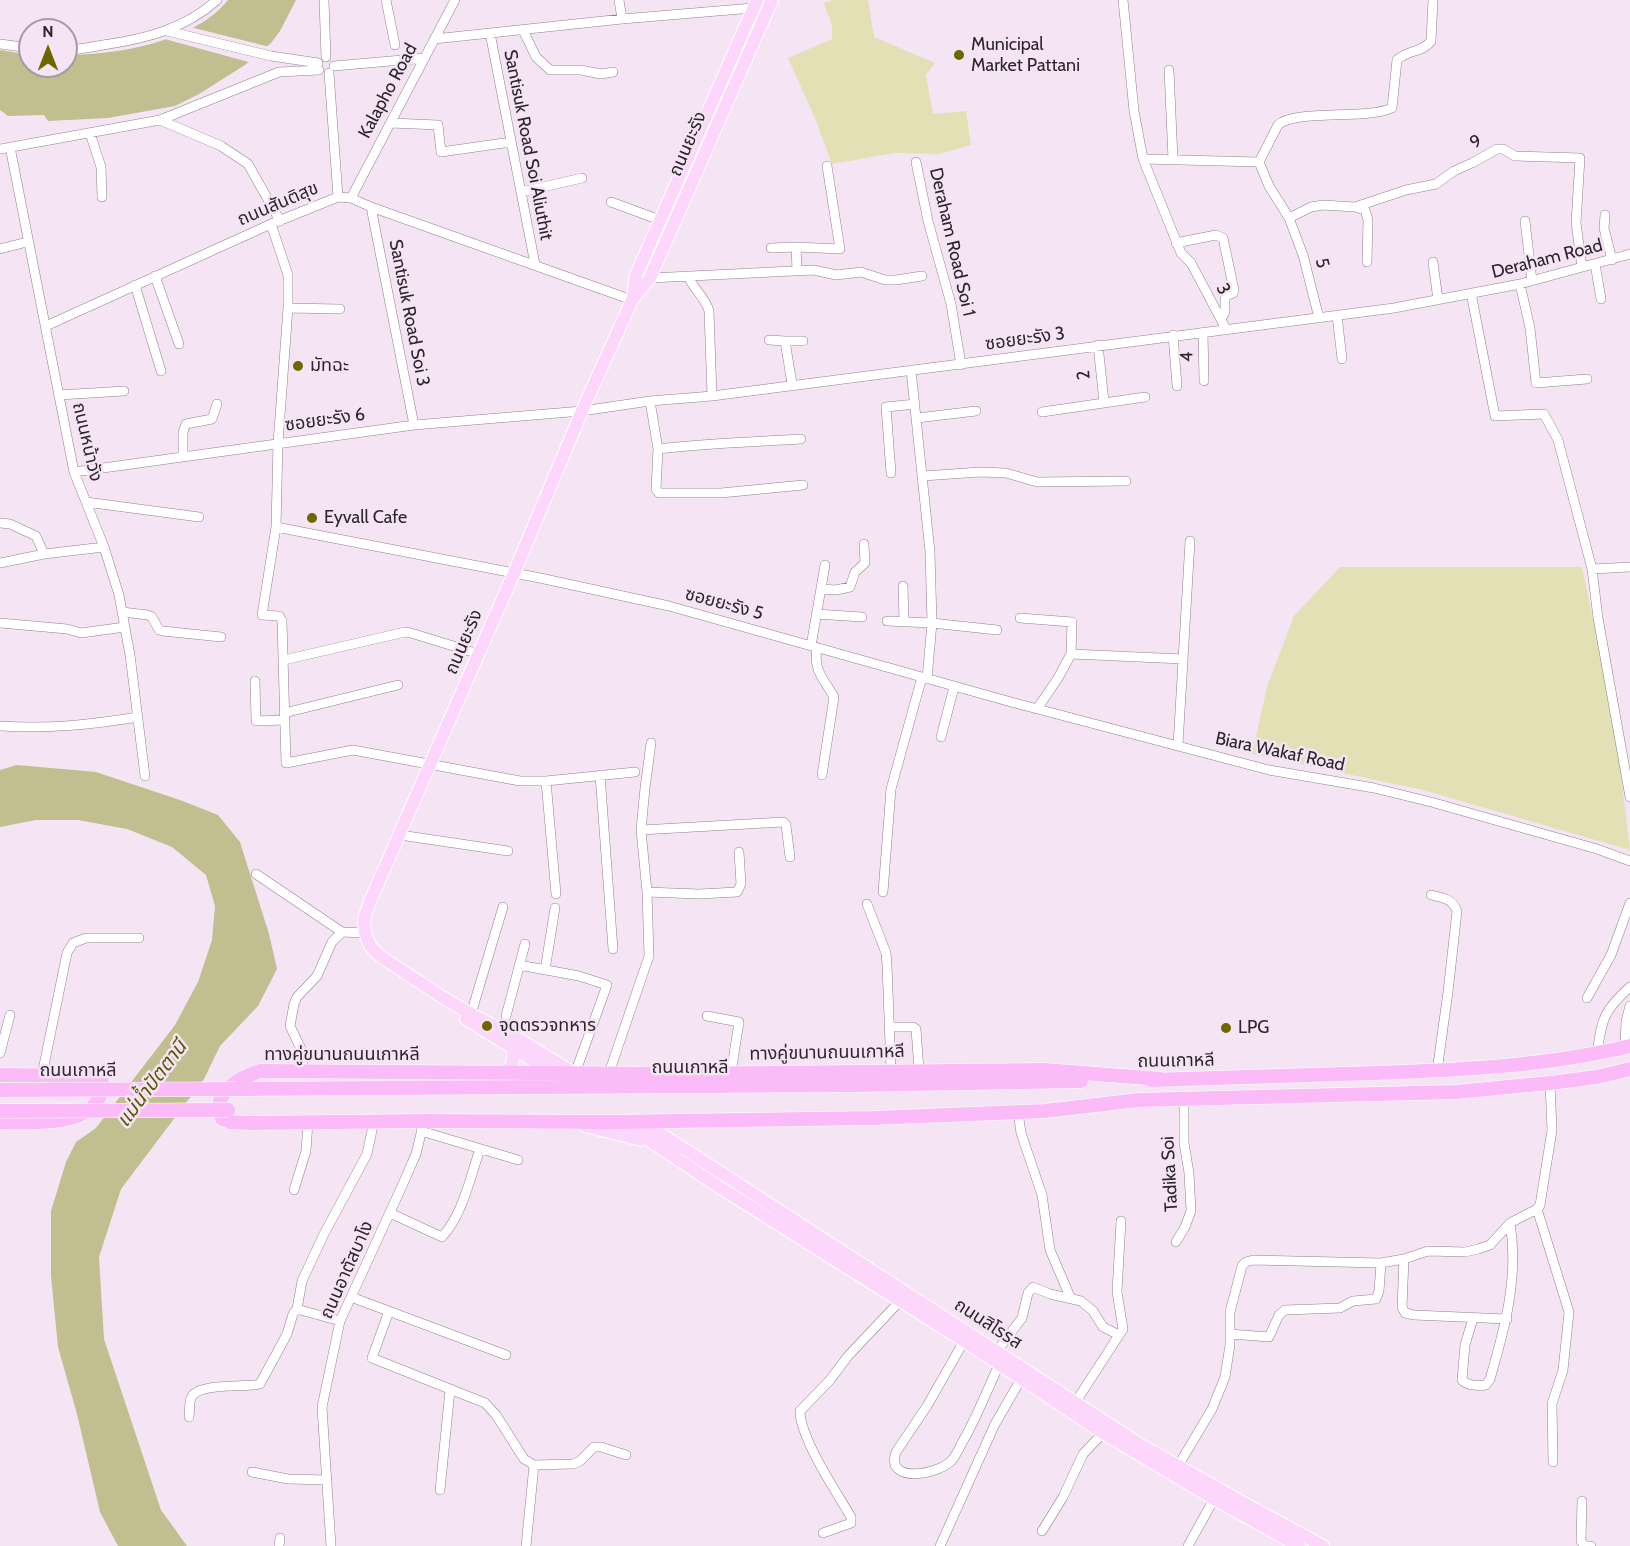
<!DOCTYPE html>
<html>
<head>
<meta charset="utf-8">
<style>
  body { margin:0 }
  #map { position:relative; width:1630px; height:1546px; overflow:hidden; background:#f5e5f4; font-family:Cabin,sans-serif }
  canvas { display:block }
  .north { position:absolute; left:18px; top:18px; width:60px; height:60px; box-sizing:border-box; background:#f5e5f4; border:2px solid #a599a4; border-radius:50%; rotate:0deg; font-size:16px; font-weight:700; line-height:24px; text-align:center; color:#2c262b }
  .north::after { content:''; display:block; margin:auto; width:21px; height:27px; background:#6e6700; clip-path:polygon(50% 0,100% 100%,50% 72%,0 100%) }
</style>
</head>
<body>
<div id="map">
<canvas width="1630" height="1546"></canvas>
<div class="north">N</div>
</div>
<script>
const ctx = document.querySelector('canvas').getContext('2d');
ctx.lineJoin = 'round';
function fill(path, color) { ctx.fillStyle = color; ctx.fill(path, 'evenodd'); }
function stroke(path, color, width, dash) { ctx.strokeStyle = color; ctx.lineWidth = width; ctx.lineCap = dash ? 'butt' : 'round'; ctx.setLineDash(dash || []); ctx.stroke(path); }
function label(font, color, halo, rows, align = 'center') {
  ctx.font = font + ' Cabin,"Noto Sans Thai",sans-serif'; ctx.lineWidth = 5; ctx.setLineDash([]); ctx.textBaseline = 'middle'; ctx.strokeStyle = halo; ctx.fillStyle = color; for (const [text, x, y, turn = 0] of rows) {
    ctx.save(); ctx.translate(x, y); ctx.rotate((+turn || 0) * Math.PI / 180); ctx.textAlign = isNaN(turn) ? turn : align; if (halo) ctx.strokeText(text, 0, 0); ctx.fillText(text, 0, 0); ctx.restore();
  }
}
const green = new Path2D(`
  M834,0H868L874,37L935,63L926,75L933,114L966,111L971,145L939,154L894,153L832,164L815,118L788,58L832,39V25L824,3Z
  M1340,567H1582L1614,717L1630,850L1423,790L1252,754L1267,687L1294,616Z`);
const water = new Path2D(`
  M228,0H296L280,31L271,43L245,65L199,94L175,106L108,118L48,121L44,115L8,116L0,110V50L30,55V66H66V55C116,55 195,42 228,0Z
  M17,765L96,772L180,800L218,815L240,842L269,934L277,969L258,1006L220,1046L204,1079L121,1189L99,1257L104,1339L161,1510L187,1546H118L100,1512L77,1414L58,1347L51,1276V1211L66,1162L76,1142L96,1128L175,1025L198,982L212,940L215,906L206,875L172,847L127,829L78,820H36L0,827V770Z`);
const pier = new Path2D(`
  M190,27L270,47L252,63L161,38Z`);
const minor = new Path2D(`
  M324,0L326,57
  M386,0L395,45
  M619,0L622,19
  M1123,0L1134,111L1143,159L1181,253L1191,263L1226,329
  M523,30L536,57L550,70H581L601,74L613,72
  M167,31L271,56L318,63
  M490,33L535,264
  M434,39L622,19L753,8
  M0,44L30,48
  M66,50C78,50 91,47 103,45C145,39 185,29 217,0
  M334,66L425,58
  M1169,70L1173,159
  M329,73L338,197
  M160,120L221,146L248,164L280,221
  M391,123L438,125L441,152L511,142
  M90,133L101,167L102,197
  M10,147L74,472L104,547L119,595L130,655L145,776
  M0,149L160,120L279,72L319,70
  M1143,159L1259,162
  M916,162L928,221L951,304L961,365
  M1259,162L1278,125C1294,109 1366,120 1392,108L1397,60C1407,50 1424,52 1431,41L1433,0
  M1259,162L1269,186L1289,218L1303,255L1319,318
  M521,192L582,178
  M351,198L455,0
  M611,202L660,220
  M371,207L414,425
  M1355,207L1365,210L1368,220L1367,262
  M1605,215L1604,228L1612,260
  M1289,218L1311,207L1323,205L1355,207L1406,190L1436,184L1454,171L1472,163L1497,149H1503L1515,156L1580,158L1576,223L1582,267
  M1525,221L1532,281
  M271,224L288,275V308L278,443L276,527L262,615L279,616L282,621L286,763L353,750L520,781H546L635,772
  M1176,243L1216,235L1223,238L1234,290L1233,293L1225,296V312L1221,319
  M796,247L797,270
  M771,248L796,247L840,249L827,166
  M0,249L27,242
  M1433,262L1438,300
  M1595,264L1601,299
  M155,276L179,344
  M688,276C693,289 706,298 709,311L712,396
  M650,278L814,270L836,275L861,272L885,280H896L922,276
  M1520,284L1530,328L1536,383L1587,379
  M135,285L161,371
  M1471,293L1495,416L1544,414L1558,440L1592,569L1598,618L1630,797
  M288,308L340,309
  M1337,315L1342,359
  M46,326L271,224L338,197L351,198L371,207L632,300
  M1203,332L1204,381
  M1173,335L1177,386
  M769,340L785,341
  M1098,345L1104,402
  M911,370L930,552L932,623L927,679
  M792,384L785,341H803
  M59,395L124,391
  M650,401L658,449L656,489L659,493H721L803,485
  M1042,412L1145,397
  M917,418L976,411
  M658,449C706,443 753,442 801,439
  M183,456V432L186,424L212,419L217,404
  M74,472L414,425L582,411L650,401L712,396L1394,308L1520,284L1630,254
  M891,473L886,407L915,404
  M923,476L980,472L1006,473L1037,482L1126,481
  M86,502L199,517
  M0,523L10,524L36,536L44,554
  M276,527L540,578L669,606L1011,702L1269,770L1374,788L1431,802L1597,849L1630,861
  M0,563L44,554L104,547
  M1592,569L1630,567
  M903,586L904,621
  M821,589L836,590L850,587L855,572L865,563L864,544
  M122,612L148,615L152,617L159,630L163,631L221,637
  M816,614L862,617
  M1020,618L1072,622L1071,654L1058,678L1037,709
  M887,621L932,623L997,630
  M0,623L67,629L81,633L125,627
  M811,646L825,565
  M817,648C813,671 824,679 834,697L822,775
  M1071,654L1183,659
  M284,660L405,632L411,633L479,654
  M255,681L256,721L284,720
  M284,713L398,685
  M0,726C49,729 89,725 138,717
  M941,737L954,687
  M1178,745L1190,541
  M600,775L613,949
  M546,781L556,894
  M641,830L783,822L786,825L790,857
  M400,835L508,851
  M256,874L342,932L365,933
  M647,892L699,894L737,892L741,884L739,852
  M883,892L891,789L922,677
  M1431,895C1443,898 1452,898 1457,911L1448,992L1437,1071
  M867,904L886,953L887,965L891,1070
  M519,965L579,976L607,985L577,1068
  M545,970L555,908
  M1587,998L1611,955L1630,903
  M471,1014L503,907
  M506,1016L525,944
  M707,1016L739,1022L731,1073
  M890,1027H913L916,1029L919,1070
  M1625,1047L1626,1021L1630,1006
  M0,1053L10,1015
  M1597,1053C1602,1019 1603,1011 1630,987
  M303,1072L302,1051L290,1026L294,1004L297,997L317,976L332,942L342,932
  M609,1073L649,956L647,892L641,830L645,788L651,743
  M42,1075L67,953L73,943L86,938H139
  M1018,1112L1021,1133L1042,1195L1050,1250L1071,1299
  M421,1131L518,1160
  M294,1190L306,1151L308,1122
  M1537,1209L1569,1312L1563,1370L1552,1404L1553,1462
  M390,1213L442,1237C463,1214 470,1178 480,1149
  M1176,1242L1185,1227L1191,1211L1189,1173L1184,1143V1101
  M1404,1259L1402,1307L1405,1313L1414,1315L1507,1319
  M351,1297L506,1355
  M297,1309L302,1281L324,1234L367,1154L374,1121
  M389,1311L372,1358L485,1403L496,1415L524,1459L534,1465L573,1464L580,1461L594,1447H601L626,1455
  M1473,1318L1465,1345L1462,1380C1467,1386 1479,1386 1486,1385L1490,1379C1505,1328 1519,1276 1510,1223
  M1230,1334L1269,1337L1279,1315L1285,1310L1340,1308L1353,1301L1376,1299L1379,1291L1381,1263
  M964,1341L927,1406L896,1452C885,1484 937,1475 951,1461C956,1456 959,1448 963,1441C977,1417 987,1390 999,1365
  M997,1351L1022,1318L1028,1293L1033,1287L1050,1294L1081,1301L1093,1311L1103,1327L1119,1335
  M1075,1403L1123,1329L1117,1292L1121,1221
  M189,1417C190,1411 189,1403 191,1398C197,1382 246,1388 260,1384L287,1334L293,1314L297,1309L340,1321
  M1178,1466L1212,1409L1225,1377L1230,1345V1312L1242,1266L1246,1262L1253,1260L1381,1263L1404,1259L1428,1251L1465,1252L1478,1249L1490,1245L1510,1223L1537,1209L1540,1205L1552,1130L1550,1083
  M252,1472L288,1479L327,1480
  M440,1490L450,1390
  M1582,1501L1581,1541L1585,1546H1591
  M1042,1531L1063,1497L1083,1454L1103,1433
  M823,1533L851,1523V1517C837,1493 800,1438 800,1411L830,1380L848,1356L900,1301
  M279,1546L280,1538
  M331,1546L322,1407L340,1321L402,1186L416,1154L424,1121
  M526,1546L534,1465
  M940,1546L995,1424L1021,1379
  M1188,1546L1214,1499`);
const major = new Path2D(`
  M633,296L636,275L757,0
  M466,1019L553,1073
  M502,1073C513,1066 515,1061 512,1048
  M575,1074L512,1035L471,1014L442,997L380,956L370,946L365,933L364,919L371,899L514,573L582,411L632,300L650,278L772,0
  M620,1121L719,1187L964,1341L1103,1433L1214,1499L1299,1546
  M641,1121L1141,1445L1249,1506L1323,1546
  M585,1126L641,1140`);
const highway = new Path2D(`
  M0,1075L93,1076L102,1082C104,1129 30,1122 0,1122
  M1160,1079L1045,1070L675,1074L260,1071C239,1078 210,1093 222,1119L230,1122L249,1123L424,1121L609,1122L873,1118L1045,1111L1139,1100L1456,1092L1550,1083L1597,1077L1630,1069
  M1151,1080C1226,1078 1301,1076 1375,1073C1461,1070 1547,1066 1630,1046
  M237,1089L855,1085L1081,1081`);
const highwayBridge = new Path2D(`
  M0,1090L237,1089
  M0,1111L228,1110`);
const markers = [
  [959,55,6,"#6e6700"],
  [298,366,6,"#6e6700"],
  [312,518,6,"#6e6700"],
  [487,1026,6,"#6e6700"],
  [1226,1028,6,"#6e6700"]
];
const poiNames = [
  ["Municipal",971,45],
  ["Market Pattani",971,66],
  ["มัทฉะ",310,366],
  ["Eyvall Cafe",324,518],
  ["จุดตรวจทหาร",499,1026],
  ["LPG",1238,1028]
];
const streetNames = [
  ["Kalapho Road",388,91,-62],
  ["9",1476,142,-30],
  ["ถนนยะรัง",688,144,-67],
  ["Santisuk Road Soi Aliuthit",528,145,79],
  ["ถนนสันติสุข",278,204,-23],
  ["Deraham Road Soi 1",952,242,77],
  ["Deraham Road",1547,259,-14],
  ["5",1322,263,75],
  ["3",1223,289,62],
  ["Santisuk Road Soi 3",409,313,79],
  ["ซอยยะรัง 3",1025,339,-8],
  ["4",1187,357,-91],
  ["2",1084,375,-95],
  ["ซอยยะรัง 6",325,420,-8],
  ["ถนนหน้าวัง",87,442,77],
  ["ซอยยะรัง 5",724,604,15],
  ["ถนนยะรัง",464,642,-67],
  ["Biara Wakaf Road",1280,752,12],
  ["ทางคู่ขนานถนนเกาหลี",827,1053,-1],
  ["ทางคู่ขนานถนนเกาหลี",342,1055],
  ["ถนนเกาหลี",1176,1061,-1],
  ["ถนนเกาหลี",690,1068],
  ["ถนนเกาหลี",78,1071],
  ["Tadika Soi",1170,1174,-93],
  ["ถนนอาตัสบาโง",347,1270,-66],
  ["ถนนสิโรรส",988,1324,33]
];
const waterNames = [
  ["แม่น้ำปัตตานี",152,1084,-53]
];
fill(green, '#e2e0b4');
fill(water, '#c1be8f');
fill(pier, '#f5e5f4');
stroke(minor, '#8f818e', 10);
stroke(major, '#fff', 14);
stroke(highway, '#fff', 15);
stroke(minor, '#fff', 9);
stroke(major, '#fcd6fb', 12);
stroke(highway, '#fabbf8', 14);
stroke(highwayBridge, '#fff', 15, []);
stroke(highwayBridge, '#fabbf8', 14);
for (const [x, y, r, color] of markers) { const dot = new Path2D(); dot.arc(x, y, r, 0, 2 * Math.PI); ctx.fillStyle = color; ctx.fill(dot); stroke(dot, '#f5e5f4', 2); }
label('18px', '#2c262b', '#f5e5f4', poiNames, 'left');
label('18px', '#2c262b', '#f5e5f4', streetNames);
label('italic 20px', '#5d5704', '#f5e5f4', waterNames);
</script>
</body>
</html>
